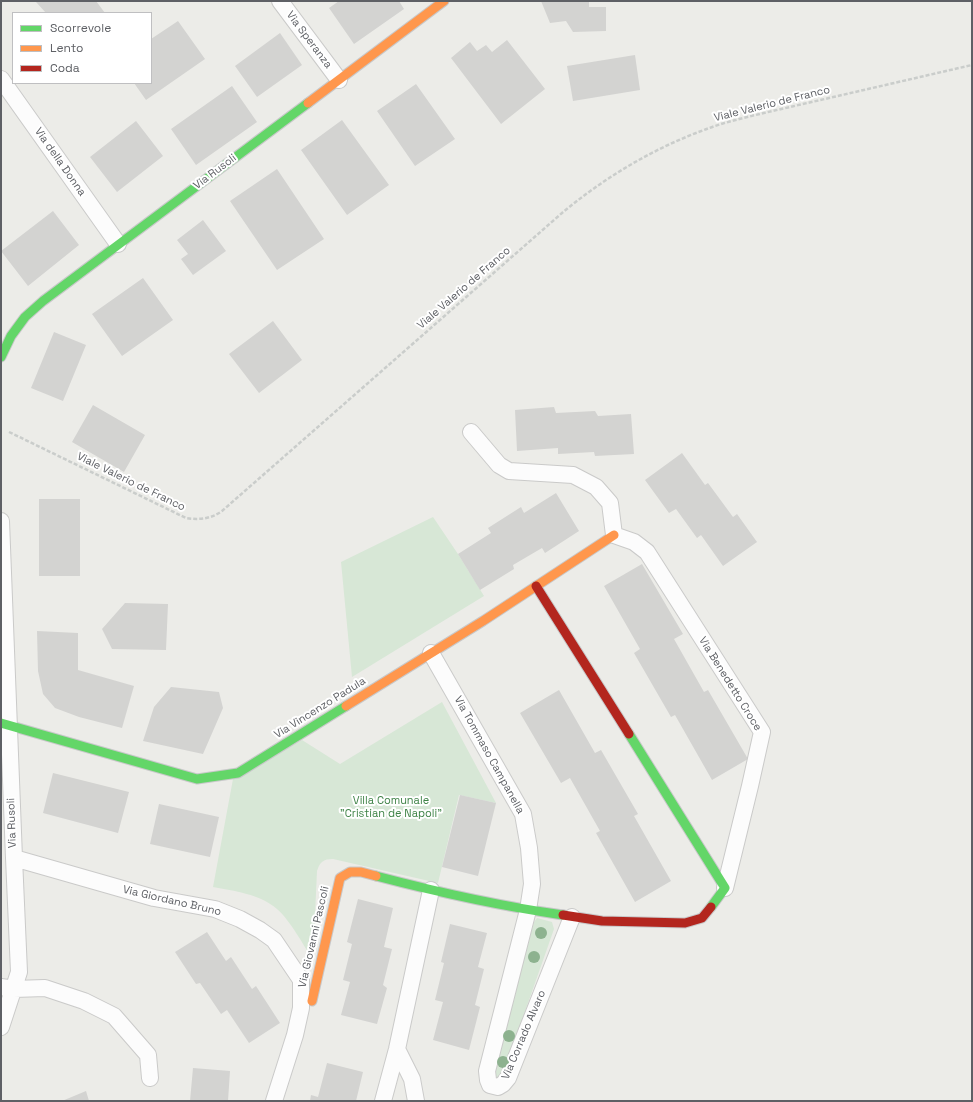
<!DOCTYPE html>
<html>
<head>
<meta charset="utf-8">
<style>
  body { margin:0 }
  #map { position:relative; width:973px; height:1102px; overflow:hidden; background:#ecece8; font-family:"Space Grotesk",sans-serif }
  canvas { display:block }
  .frame { position:absolute; inset:0; border:2px solid #5e6065; pointer-events:none }
  .legend { position:absolute; left:12px; top:12px; width:140px; height:72px; box-sizing:border-box; background:#fff; border:1px solid #bfbfc1; margin:0; padding:5px 7px; list-style:none; font-size:12px; color:#5e6065 }
  .legend li { display:flex; align-items:center; gap:8px; height:20px }
  .legend b { width:20px; border:1px solid #bfbfc1 }
</style>
</head>
<body>
<div id="map">
<canvas width="973" height="1102"></canvas>
<div class="frame"></div>
<ul class="legend">
<li><b style="height:5px;background:#63d668"></b>Scorrevole</li>
<li><b style="height:5px;background:#ff974d"></b>Lento</li>
<li><b style="height:5px;background:#b3261e"></b>Coda</li>
</ul>
</div>
<script>
const ctx = document.querySelector('canvas').getContext('2d');
ctx.lineJoin = 'round';
function fill(path, color) { ctx.fillStyle = color; ctx.fill(path, 'evenodd'); }
function stroke(path, color, width, dash) { ctx.strokeStyle = color; ctx.lineWidth = width; ctx.lineCap = dash ? 'butt' : 'round'; ctx.setLineDash(dash || []); ctx.stroke(path); }
function label(font, color, halo, rows, align = 'center') {
  ctx.font = font + ' "Space Grotesk",sans-serif'; ctx.lineWidth = 4; ctx.setLineDash([]); ctx.textBaseline = 'middle'; ctx.strokeStyle = halo; ctx.fillStyle = color; for (const [text, x, y, turn = 0] of rows) {
    ctx.save(); ctx.translate(x, y); ctx.rotate((+turn || 0) * Math.PI / 180); ctx.textAlign = isNaN(turn) ? turn : align; if (halo) ctx.strokeText(text, 0, 0); ctx.fillText(text, 0, 0); ctx.restore();
  }
}
const green = new Path2D(`
  M433,517L458,554L484,596L352,677L341,562Z
  M442,702L496,803L459,795L438,883L333,859C323,859 320,862 317,871L313,960C304,946 290,920 277,909C260,894 234,891 213,887L233,779L302,740L340,764Z
  M537,918L552,922L554,929L502,1077L497,1079L494,1076V1073L534,922Z`);
const building = new Path2D(`
  M37,1H96L105,13H46L36,2Z
  M339,1H399L404,9L354,44L329,8Z
  M541,1H589V7H606V31L573,32L566,21L550,23Z
  M178,21L205,59L146,100L134,83H151V39Z
  M280,33L302,65L257,97L235,66Z
  M507,40L545,89L501,124L451,58L470,42L477,51L486,45L492,52Z
  M635,55L640,90L573,101L567,66Z
  M416,84L455,139L415,166L377,111Z
  M232,86L257,122L196,165L171,129Z
  M342,120L389,185L347,215L301,150Z
  M136,121L163,156L117,192L90,157Z
  M277,169L324,239L277,270L230,201Z
  M53,211L79,245L28,286L1,251Z
  M203,220L226,251L193,275L181,259L188,254L177,240Z
  M143,278L173,320L122,356L92,314Z
  M273,321L302,360L259,393L229,354Z
  M54,332L86,345L63,401L31,388Z
  M93,405L145,435L124,472L72,442Z
  M554,407L556,413L595,411L598,416L631,414L634,454L595,456L594,452L558,454V448L517,451L515,410Z
  M682,453L705,485L708,483L733,517L737,514L757,542L723,566L701,535L697,538L676,509L669,513L645,480Z
  M556,493L579,531L545,553L542,548L513,565L514,569L480,590L458,554L491,533L488,528L521,507L524,513Z
  M39,499H80V576H39Z
  M642,564L683,634L674,639L704,692L708,690L748,759L712,780L675,715L671,717L634,653L640,649L604,586Z
  M125,603L168,604L166,650L112,649L102,629Z
  M37,631L78,633V670L134,686L122,728L79,717L55,708L43,694L38,671Z
  M171,687L219,692L223,708L203,754L143,741L154,707Z
  M559,690L595,753L601,750L638,814L634,816L671,881L635,902L596,833L600,831L570,778L561,783L520,713Z
  M53,773L129,792L118,833L43,813Z
  M460,795L496,803L478,876L442,867Z
  M159,804L219,817L210,857L150,844Z
  M358,899L393,908L384,947L392,949L383,985L387,988L377,1024L341,1015L350,982L343,980L352,944L347,942Z
  M450,924L487,933L478,967L484,969L475,1005L480,1007L469,1050L433,1040L443,1002L435,1000L444,963L441,962Z
  M207,932L226,961L231,957L252,989L256,986L280,1023L249,1043L227,1010L221,1014L200,983L196,984L175,952Z
  M327,1063L363,1072L356,1101H310L311,1095L318,1097Z
  M193,1068L230,1071L228,1101H190Z
  M86,1091L89,1101H62Z`);
const path = new Path2D(`
  M9,432L186,518C199,520 211,519 222,511L562,213C604,178 652,149 704,130C719,124 735,120 751,116L972,65`);
const street = new Path2D(`
  M280,1L339,80
  M1,79L118,244
  M471,432L499,465L509,471L573,475L596,487L610,503L614,535L634,542L647,552L762,732L750,786L725,888
  M1,521L14,858L19,972L1,1027
  M431,653L523,814L529,848L532,884L528,910L487,1071L488,1080L490,1085L498,1087L503,1084L508,1078L572,917
  M14,858L154,898L215,909L240,919L260,930L274,940L301,980V1008L295,1035L274,1101
  M1,987L14,989L45,988L84,1001L114,1016L148,1055L150,1078
  M397,1049L412,1079L416,1101
  M383,1101L397,1049L431,890`);
const fast = new Path2D(`
  M1,357L11,336L25,317L43,301L308,103
  M1,723L197,779L238,773L346,706
  M629,734L725,888L711,907
  M376,876C437,892 500,906 563,915`);
const slow = new Path2D(`
  M308,103L444,1
  M346,706L483,621L614,535
  M312,1001L340,878L350,872H361L376,876`);
const jam = new Path2D(`
  M536,586L629,734
  M563,915L602,921L685,923L702,918L711,907`);
const trees = [
  [541,933],
  [534,957],
  [509,1036],
  [503,1062]
];
const streetNames = [
  ["Via Speranza",309,40,53],
  ["Viale Valerio de Franco",772,104,-14],
  ["Via della Donna",60,162,55],
  ["Via Rusoli",215,172,-37],
  ["Viale Valerio de Franco",464,288,-41],
  ["Viale Valerio de Franco",131,482,26],
  ["Via Benedetto Croce",730,684,58],
  ["Via Vincenzo Padula",320,708,-32],
  ["Via Tommaso Campanella",489,755,61],
  ["Via Rusoli",12,823,-92],
  ["Via Giordano Bruno",172,901,13],
  ["Via Giovanni Pascoli",314,937,-77],
  ["Via Corrado Alvaro",524,1035,-67]
];
const parkNames = [
  ["Villa Comunale",391,801],
  ["\"Cristian de Napoli\"",391,814]
];
fill(green, '#d7e7d6');
fill(building, '#d3d3d1');
stroke(street, '#cacac9', 18);
stroke(fast, '#c8c8c9', 11);
stroke(slow, '#c8c8c9', 11);
stroke(jam, '#c8c8c9', 11);
stroke(path, '#cacdcb', 2.5, [4, 2]);
stroke(street, '#fcfcfc', 16);
stroke(fast, '#63d668', 9);
stroke(slow, '#ff974d', 9);
stroke(jam, '#b3261e', 9);
ctx.fillStyle = '#8db28f';
for (const [x, y] of trees) { ctx.beginPath(); ctx.arc(x, y, 6, 0, 2 * Math.PI); ctx.fill(); }
label('11px', '#5e6065', '#fff', streetNames);
label('11px', '#3f8347', '#fff', parkNames);
</script>
</body>
</html>
